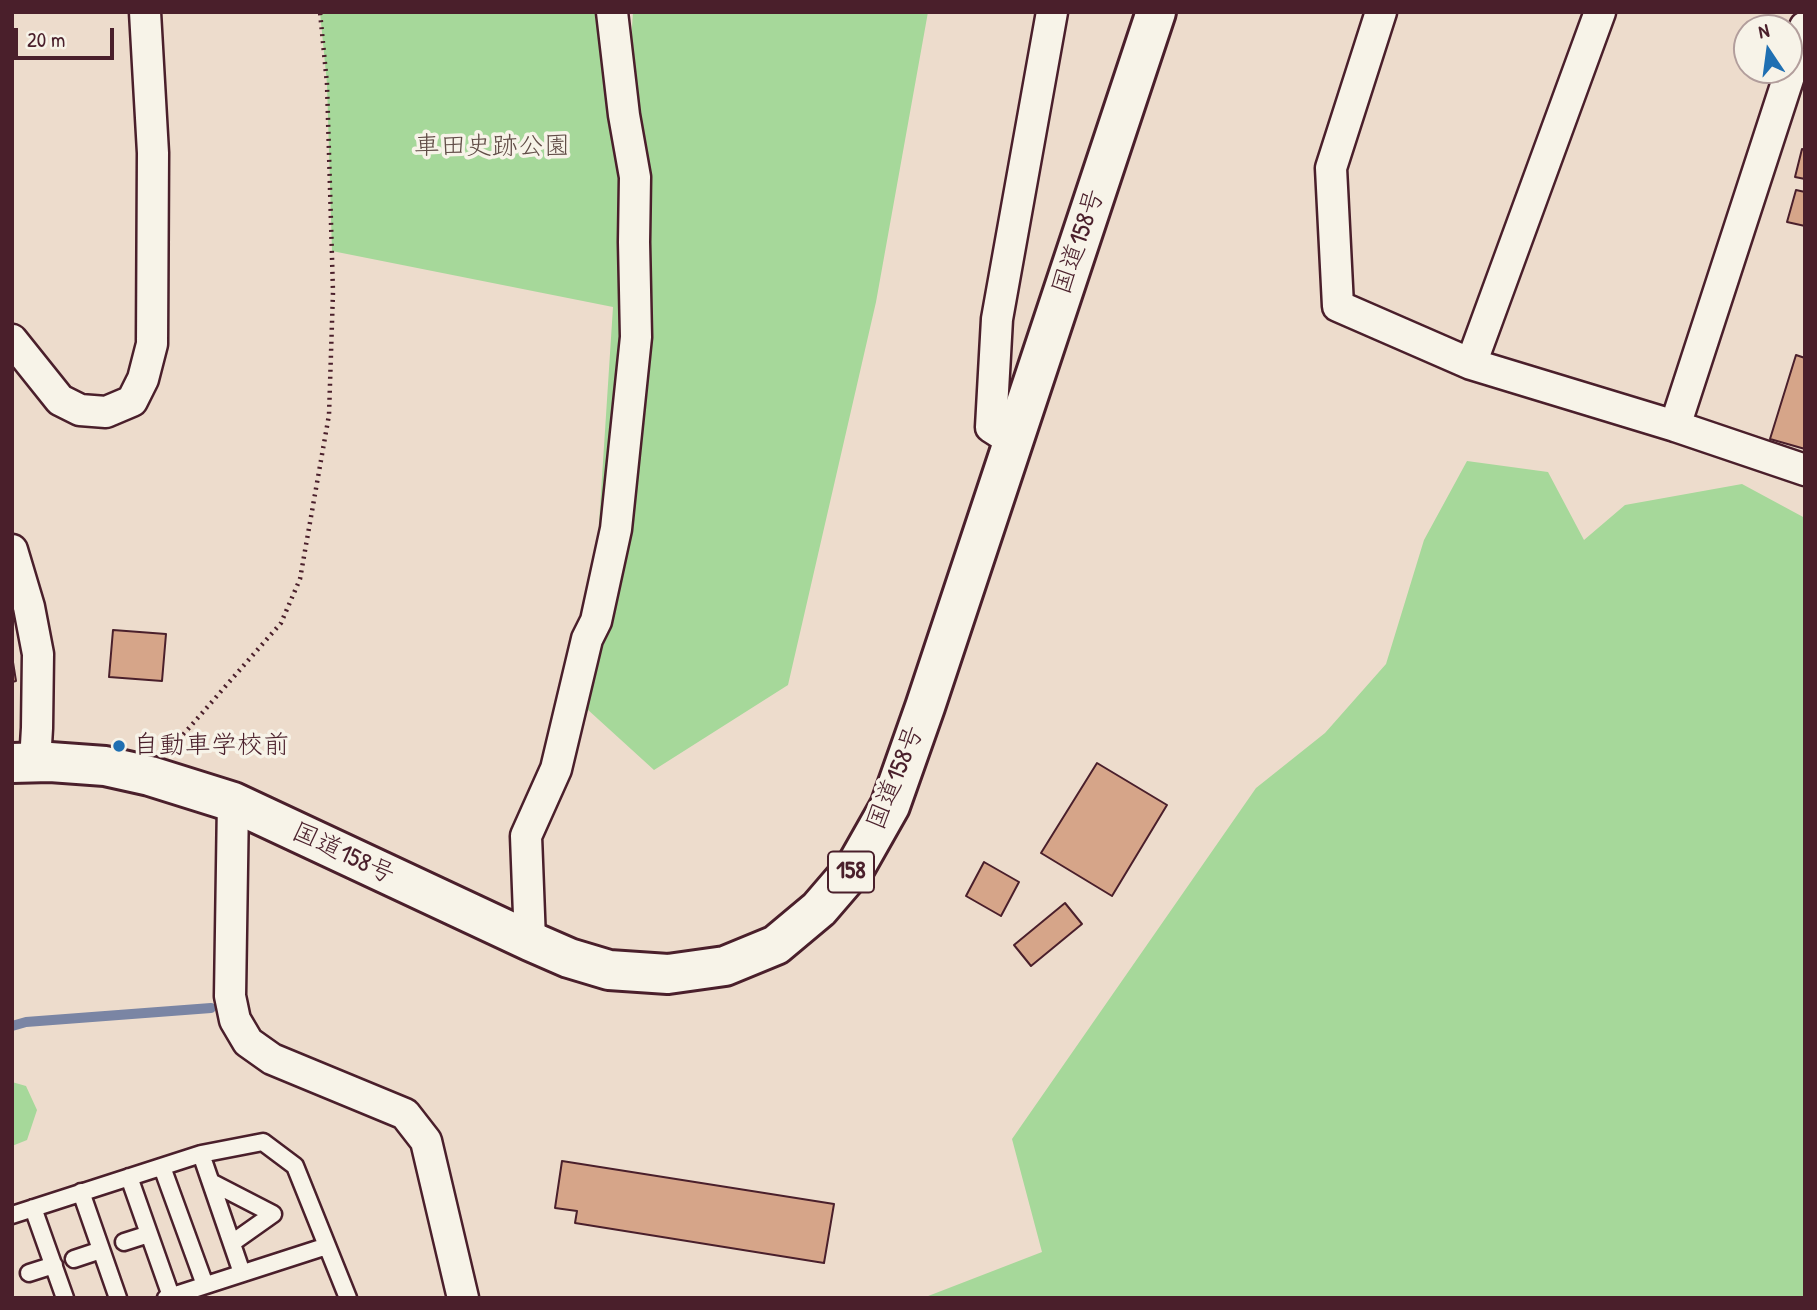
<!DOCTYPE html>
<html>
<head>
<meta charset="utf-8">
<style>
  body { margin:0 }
  #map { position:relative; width:1817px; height:1310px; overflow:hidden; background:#eddccc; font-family:"Patrick Hand",sans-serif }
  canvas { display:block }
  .frame { position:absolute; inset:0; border:14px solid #4a1f2b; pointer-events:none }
  .north { position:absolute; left:1733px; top:14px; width:70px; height:70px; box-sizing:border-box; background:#f7f3e8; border:2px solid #b29e9c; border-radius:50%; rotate:347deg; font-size:19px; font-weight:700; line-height:28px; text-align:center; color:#4a1f2b }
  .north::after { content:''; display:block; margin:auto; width:24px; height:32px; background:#1f6fb2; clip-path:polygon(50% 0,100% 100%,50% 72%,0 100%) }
  .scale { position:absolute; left:14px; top:28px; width:100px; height:32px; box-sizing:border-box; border:4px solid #4a1f2b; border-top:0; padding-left:9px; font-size:21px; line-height:24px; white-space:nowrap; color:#4a1f2b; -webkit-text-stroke:5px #f7f3e8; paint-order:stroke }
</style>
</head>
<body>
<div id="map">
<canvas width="1817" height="1310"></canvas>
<div class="frame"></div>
<div class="north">N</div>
<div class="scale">20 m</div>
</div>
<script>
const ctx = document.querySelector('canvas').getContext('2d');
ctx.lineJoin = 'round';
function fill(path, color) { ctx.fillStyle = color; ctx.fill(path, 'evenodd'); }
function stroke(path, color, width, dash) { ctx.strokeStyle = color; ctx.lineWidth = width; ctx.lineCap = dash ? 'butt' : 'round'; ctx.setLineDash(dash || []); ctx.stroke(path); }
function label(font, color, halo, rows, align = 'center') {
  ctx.font = font + ' "Patrick Hand","Klee One",sans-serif'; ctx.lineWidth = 7; ctx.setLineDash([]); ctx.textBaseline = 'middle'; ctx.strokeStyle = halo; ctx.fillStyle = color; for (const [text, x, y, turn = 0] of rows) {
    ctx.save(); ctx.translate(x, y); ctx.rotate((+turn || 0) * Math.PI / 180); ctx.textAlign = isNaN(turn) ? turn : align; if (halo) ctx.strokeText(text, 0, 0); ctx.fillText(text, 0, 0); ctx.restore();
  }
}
const green = new Path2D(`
  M320,12H612L626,120L633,12H928L876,302L788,685L654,770L587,709L613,307L332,251L327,84Z
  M1467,461L1548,472L1584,540L1625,505L1742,484L1805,518V1298H923L1042,1252L1012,1139L1256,788L1325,733L1386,664L1424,540Z
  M12,1082L26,1086L37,1110L27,1140L12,1146Z`);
const stream = new Path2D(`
  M12,1026L26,1022L211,1008`);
const building = new Path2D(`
  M1802,149L1805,150V179L1795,177Z
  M1796,190L1805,192V226L1787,222Z
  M1796,355L1805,358V449L1770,439Z
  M113,630L166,634L162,681L109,677Z
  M12,656L16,681L12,682Z
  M1097,763L1167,805L1112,896L1041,853Z
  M984,862L1019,882L1001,916L966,896Z
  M1065,903L1082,924L1031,966L1014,945Z
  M562,1161L834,1204L824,1263L575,1223L577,1211L555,1208Z`);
const path = new Path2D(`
  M174,745L281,623L300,579L329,415L333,292L327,84L320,12`);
const lane = new Path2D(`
  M201,1154L242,1273
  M162,1167L205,1285
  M129,1177L171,1296
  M211,1182L273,1214L232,1243
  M81,1192L118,1298
  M33,1208L65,1298
  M12,1215L201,1154L263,1142L295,1166L348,1298
  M124,1242L149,1234
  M74,1259L101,1250
  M29,1273L54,1265
  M166,1298L327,1246`);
const street = new Path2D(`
  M1381,12L1331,168L1338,306L1471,364L1675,426L1805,470
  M12,340L60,400L80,410L106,412L132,401L143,379L152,344L153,153L145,12
  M1471,364L1600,12
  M1675,426L1805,27
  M1013,441L991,427L997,319L1052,12
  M12,550L29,607L38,654L37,728L35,762
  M233,802L230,996L235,1020L248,1042L272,1059L405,1114L426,1141L463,1298
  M530,941L526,836L556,769L587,639L596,621L616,529L636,337L634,242L635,177L624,115L612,12`);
const highway = new Path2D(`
  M12,763L50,762L105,766L150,776L233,802L530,941L569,958L609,970L668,974L725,966L776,945L819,909L856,866L890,806L925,707L1156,12`);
const markers = [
  [119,746,7,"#1f6fb2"]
];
const shields = [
  [851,872,46]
];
const shieldNames = [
  ["158",851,872]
];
const parkNames = [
  ["車田史跡公園",492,147]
];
const streetNames = [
  ["国道158号",1079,242,-71],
  ["国道158号",896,778,-68],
  ["国道158号",343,854,25]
];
const poiNames = [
  ["自動車学校前",133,746]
];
fill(green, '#a6d89a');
stroke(stream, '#7a85a4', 10);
fill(building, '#d6a589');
stroke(building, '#4a1f2b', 2);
stroke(lane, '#4a1f2b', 21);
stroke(street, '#4a1f2b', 35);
stroke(highway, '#4a1f2b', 44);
stroke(path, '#4a1f2b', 4.5, [2, 5]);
stroke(lane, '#f7f3e8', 16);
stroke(street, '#f7f3e8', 30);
stroke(highway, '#f7f3e8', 38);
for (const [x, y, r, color] of markers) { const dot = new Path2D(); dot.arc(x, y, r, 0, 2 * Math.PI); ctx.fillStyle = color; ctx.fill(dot); stroke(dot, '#f7f3e8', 2.5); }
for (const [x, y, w] of shields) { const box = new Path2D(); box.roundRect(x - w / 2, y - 20.5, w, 41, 5); ctx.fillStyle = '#f7f3e8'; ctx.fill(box); stroke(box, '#4a1f2b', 2); }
label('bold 24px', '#4a1f2b', null, shieldNames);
label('26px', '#614d47', '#f7f3e8', parkNames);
label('26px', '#4a1f2b', '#f7f3e8', streetNames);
label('26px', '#4a1f2b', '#f7f3e8', poiNames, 'left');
</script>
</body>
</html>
